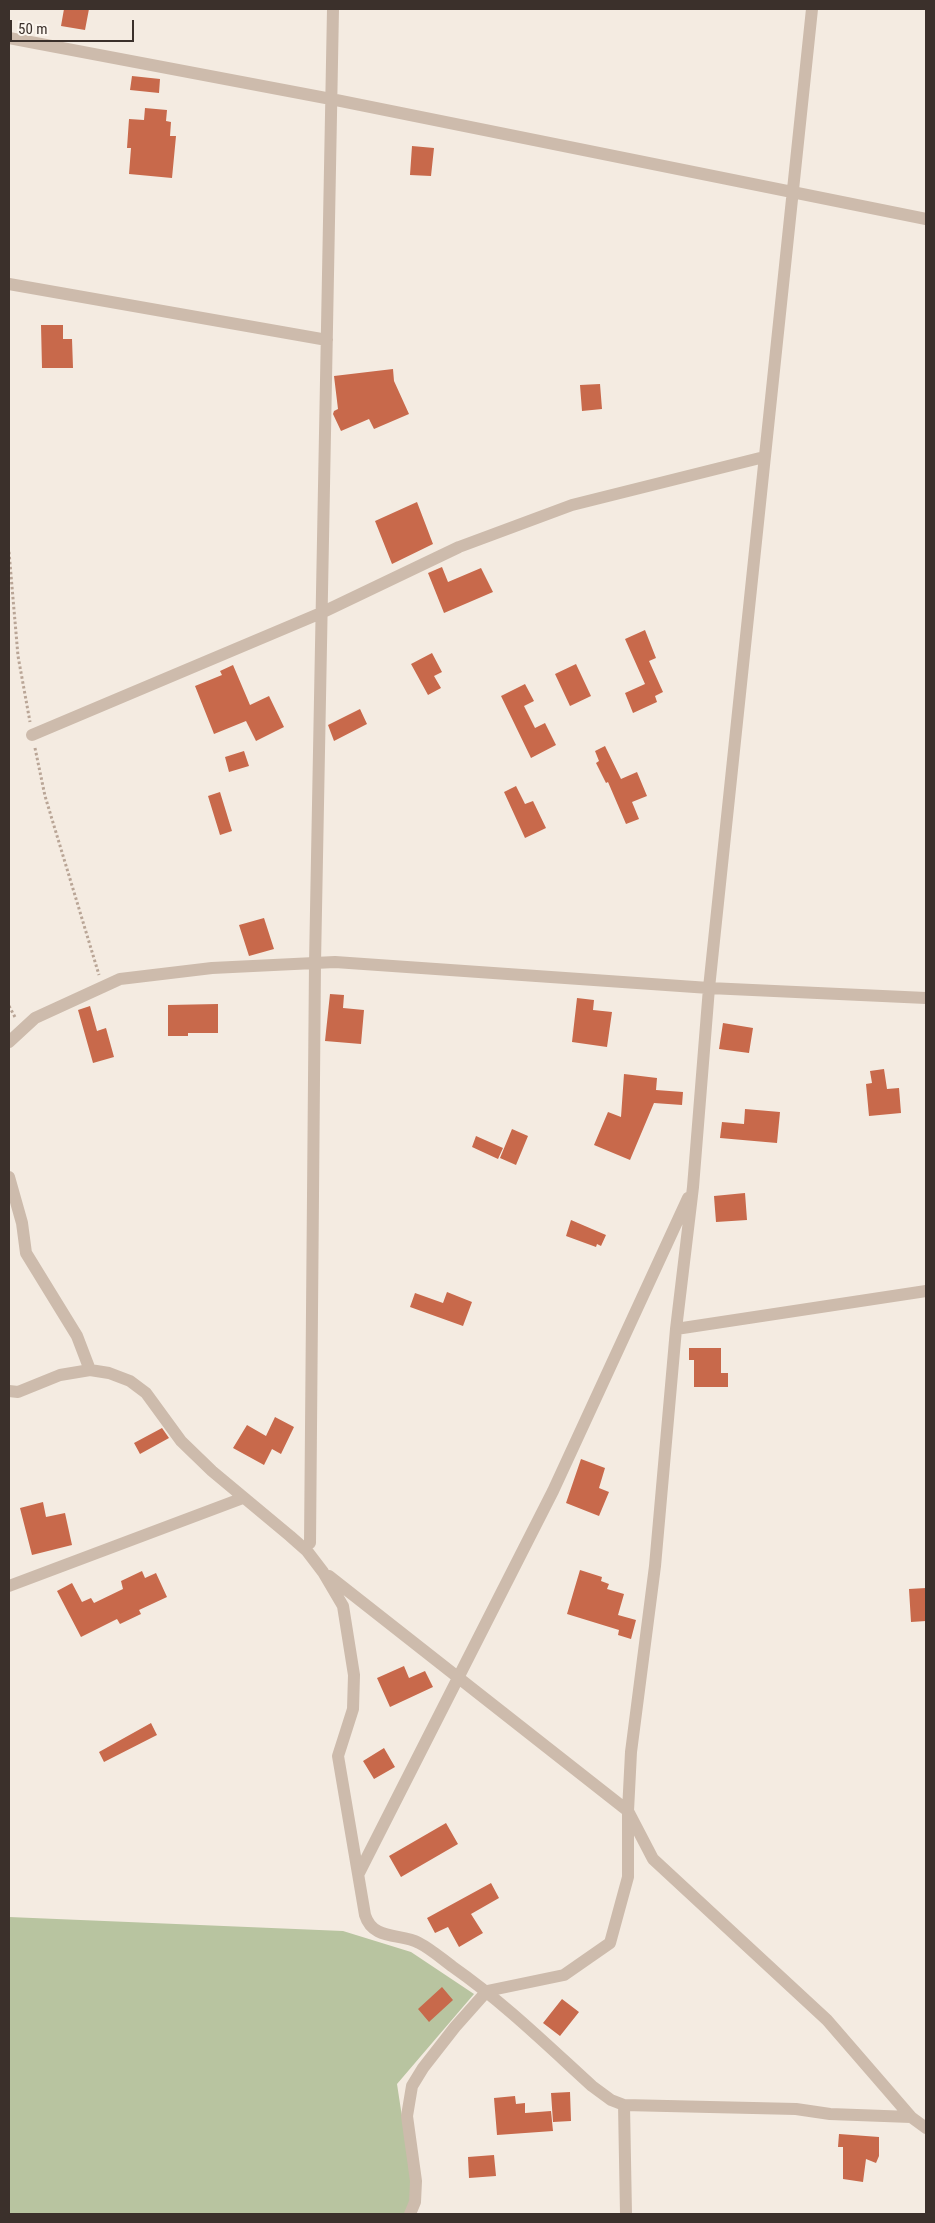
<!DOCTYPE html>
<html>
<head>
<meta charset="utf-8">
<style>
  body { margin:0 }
  #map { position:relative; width:935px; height:2223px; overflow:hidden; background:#f4ebe1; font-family:"Roboto Condensed",sans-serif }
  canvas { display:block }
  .frame { position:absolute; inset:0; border:10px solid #3b302b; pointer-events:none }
  .scale { position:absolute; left:10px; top:20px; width:124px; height:22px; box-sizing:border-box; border:2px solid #3b302b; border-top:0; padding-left:6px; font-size:15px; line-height:18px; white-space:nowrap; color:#3b302b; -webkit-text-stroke:4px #fbf5ee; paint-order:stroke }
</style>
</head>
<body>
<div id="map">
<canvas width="935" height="2223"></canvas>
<div class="frame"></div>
<div class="scale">50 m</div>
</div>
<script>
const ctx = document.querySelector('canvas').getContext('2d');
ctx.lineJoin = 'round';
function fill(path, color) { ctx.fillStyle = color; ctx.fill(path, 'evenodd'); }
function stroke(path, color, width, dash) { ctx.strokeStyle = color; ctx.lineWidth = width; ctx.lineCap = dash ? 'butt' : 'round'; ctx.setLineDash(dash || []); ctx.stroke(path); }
const green = new Path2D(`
  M9,1917L343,1931L411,1952L474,1994L397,2084L415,2202L409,2214H9Z`);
const building = new Path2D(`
  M64,9H89L85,30L61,26Z
  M132,76L160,79L159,93L130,90Z
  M145,108L167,110L166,121L171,122L170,136H176L172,178L129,174L131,148H127L129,119L144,120Z
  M412,146L434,148L431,176L410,175Z
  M41,325H63V339H72L73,368H42Z
  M393,369L394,381L409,414L374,429L369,419L341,431L333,414L334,411L338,409L334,376Z
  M600,384L602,409L582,411L580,385Z
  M417,502L433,544L392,564L375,521Z
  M442,567L448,582L481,568L493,592L444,613L428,573Z
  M645,630L656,658L649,661L663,692L655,696L657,702L633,713L625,693L645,684L625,639Z
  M432,653L442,672L434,676L441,688L428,695L411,664Z
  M576,664L591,696L570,706L555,674Z
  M233,665L250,705L269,696L284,727L256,741L246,721L214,734L195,686L222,675L220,671Z
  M525,684L534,701L524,706L535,728L545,723L556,745L531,758L501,696Z
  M360,709L367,724L334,741L328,725Z
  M605,746L621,779L637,772L647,796L632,802L639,819L626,824L608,782L606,783L596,763L599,761L595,751Z
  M244,751L249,766L229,772L225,757Z
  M516,786L525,804L533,801L546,828L525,838L504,792Z
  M220,792L232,831L220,835L208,796Z
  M264,918L274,949L249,956L239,925Z
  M330,994L344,995L343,1008L364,1010L361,1044L325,1041Z
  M577,998L594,1000L593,1010L612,1012L607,1047L572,1042Z
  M218,1004V1033H188V1036H168V1005Z
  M90,1006L97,1031L106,1028L114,1057L93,1063L78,1010Z
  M723,1023L753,1028L749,1053L719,1049Z
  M884,1069L887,1089L899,1088L901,1113L869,1116L866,1084L872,1083L870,1071Z
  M624,1074L657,1078L656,1090L683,1092L682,1105L654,1103L630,1160L594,1145L608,1112L621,1117Z
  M745,1109L780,1112L777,1143L720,1138L722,1122L744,1124Z
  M512,1129L528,1136L516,1165L500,1158Z
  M476,1136L503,1148L498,1159L472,1147Z
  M745,1193L747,1220L716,1222L714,1196Z
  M571,1220L606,1235L601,1246L597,1244L596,1247L566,1236Z
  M447,1292L472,1302L463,1326L410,1307L415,1293L443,1303Z
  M689,1348H721V1373H728V1387H694V1360H689Z
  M275,1417L294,1427L281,1454L272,1449L264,1465L233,1448L247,1425L266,1436Z
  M162,1428L169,1438L140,1454L134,1443Z
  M581,1459L605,1468L599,1488L609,1492L599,1516L566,1503Z
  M43,1502L46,1517L65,1513L72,1545L32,1555L20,1508Z
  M580,1570L602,1577L601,1581L609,1584L607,1589L624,1594L618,1615L636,1620L631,1639L618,1635L619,1630L567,1614Z
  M142,1571L145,1578L156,1573L167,1597L139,1610L141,1614L120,1624L117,1619L81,1637L57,1591L72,1583L82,1602L91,1598L94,1603L123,1589L121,1581Z
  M926,1588V1621L911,1622L909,1589Z
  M404,1666L409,1678L425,1671L433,1687L390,1707L377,1678Z
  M151,1723L157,1735L104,1762L99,1752Z
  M384,1748L395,1767L374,1779L363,1761Z
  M446,1823L458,1844L401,1877L389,1856Z
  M491,1883L499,1898L471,1914L483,1933L459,1947L448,1927L435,1933L427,1918Z
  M442,1987L453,2000L429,2022L418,2009Z
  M562,1999L579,2012L560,2036L543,2023Z
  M570,2092L571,2121L553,2122L551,2093Z
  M515,2096L516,2104L525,2103V2113L551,2111L553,2131L497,2135L494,2098Z
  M839,2134L879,2137V2156L876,2163L866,2159L863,2182L843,2179V2147H838Z
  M494,2155L496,2176L469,2178L468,2157Z`);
const path = new Path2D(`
  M9,552L18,656L30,722
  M35,748L45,796L99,975
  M9,1006L16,1019`);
const minor = new Path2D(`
  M9,38L331,99L926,219
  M9,284L327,340
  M32,735L321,613L459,547L572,505L764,457
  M9,1042L35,1018L120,979L212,968L335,962L709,988L926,998
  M9,1177L22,1223L26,1253L77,1336L90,1370
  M676,1329L926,1291
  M9,1391L18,1392L60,1375L90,1370L109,1373L130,1381L146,1393L181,1441L212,1471L290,1536L307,1551L323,1572L343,1606L354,1675L353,1709L338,1756L365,1915C373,1941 401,1933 419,1943C431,1949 442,1959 453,1967C503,2002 547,2045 592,2086L611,2100L624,2105L796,2109L830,2114L911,2117L926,2128
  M310,1543L315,963L333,9
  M329,1576L628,1811L653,1859L827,2020L911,2117
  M9,1586L243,1498
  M359,1873L553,1491L688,1198
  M624,2105L626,2214
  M410,2214L415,2202L416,2181L407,2116L412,2086L423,2068L455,2027L487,1991L564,1975L610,1943L628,1877V1811L631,1752L655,1566L676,1329L693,1187L709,988L812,9`);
fill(green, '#b8c4a0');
fill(building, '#c8694b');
stroke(path, '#b9a596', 3, [2.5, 2.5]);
stroke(minor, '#cdbbac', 12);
</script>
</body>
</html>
